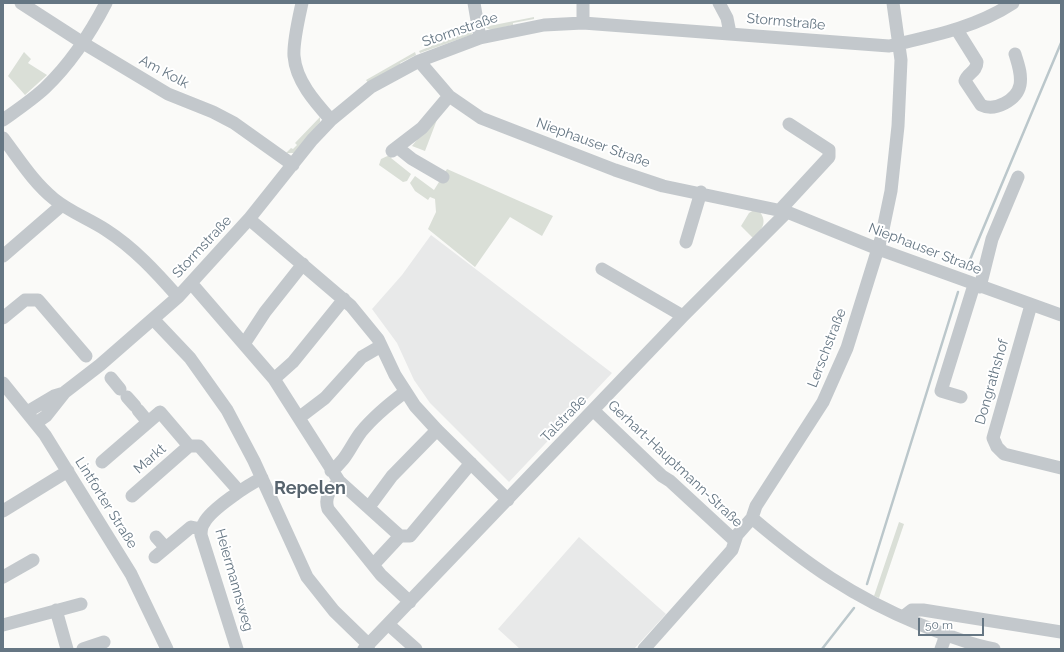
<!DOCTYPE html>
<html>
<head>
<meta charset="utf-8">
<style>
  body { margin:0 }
  #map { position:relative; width:1064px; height:652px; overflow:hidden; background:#fafaf8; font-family:Raleway,sans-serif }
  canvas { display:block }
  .frame { position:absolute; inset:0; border:4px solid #657683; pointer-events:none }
  .scale { position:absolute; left:918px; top:618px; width:66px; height:18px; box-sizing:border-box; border:2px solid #657683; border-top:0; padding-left:5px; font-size:12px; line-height:14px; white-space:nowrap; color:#657683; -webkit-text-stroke:3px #fff; paint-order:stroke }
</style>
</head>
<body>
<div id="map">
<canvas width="1064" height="652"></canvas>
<div class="frame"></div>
<div class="scale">50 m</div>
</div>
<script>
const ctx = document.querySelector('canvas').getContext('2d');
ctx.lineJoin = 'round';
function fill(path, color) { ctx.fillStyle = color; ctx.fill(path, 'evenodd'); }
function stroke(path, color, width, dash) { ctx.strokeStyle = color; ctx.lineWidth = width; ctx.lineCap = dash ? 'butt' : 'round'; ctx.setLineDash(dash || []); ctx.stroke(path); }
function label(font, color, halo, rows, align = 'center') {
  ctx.font = font + ' Raleway,sans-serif'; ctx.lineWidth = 4; ctx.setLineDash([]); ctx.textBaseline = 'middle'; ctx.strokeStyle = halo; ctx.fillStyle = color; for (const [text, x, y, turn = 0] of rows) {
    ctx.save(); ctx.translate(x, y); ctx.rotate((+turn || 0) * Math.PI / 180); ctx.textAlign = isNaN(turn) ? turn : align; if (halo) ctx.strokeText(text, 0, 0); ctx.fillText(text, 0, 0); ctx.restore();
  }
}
const built = new Path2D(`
  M431,235L612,373L509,482L430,403L414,380L397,343L372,309L402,275Z
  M579,537L666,614L634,649H520L498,629Z`);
const green = new Path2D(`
  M534,17V19L513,23V25L491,30L484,27Z
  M474,29L471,35L420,53L419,51Z
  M24,52L31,59L28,63L47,75L25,95L8,76Z
  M415,52L416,55L400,63L401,65L369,84L366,80Z
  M320,117V122L295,153H286L291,148L293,149L297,145L295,143Z
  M438,117L425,151L412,146L430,123Z
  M394,153L391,158L411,174L407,181L403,182L379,165L381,159Z
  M447,169L553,216L542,236L510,217L475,267L428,229L436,212L435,199L430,197L428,200L415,191L410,183L415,176L434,190Z
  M754,210L760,212C768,223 761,230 754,239L741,226L749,213Z
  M899,522L904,524L879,598L874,596Z`);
const stream = new Path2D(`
  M967,267L1061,43
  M867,584L958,292
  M822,649L854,608`);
const minor = new Path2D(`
  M21,3L83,43L168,94L213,112L234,123L293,165
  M302,3C299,17 293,42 294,56C296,81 315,102 331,120
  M474,3L480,38
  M583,3V23
  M719,3L727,18L730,33
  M957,30L977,62C977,72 967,73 965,81L981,105C995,112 1017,100 1020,85C1022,74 1018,64 1015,54
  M419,61L449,96L481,118L615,170L663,186L787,212L878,249L1061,315
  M3,120C17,110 32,100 45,88C70,64 90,34 106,3
  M3,138C19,159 33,182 54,199C70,212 89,219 106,230C134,248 156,272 178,297
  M397,147L412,159L443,177
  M392,151L422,128L449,96
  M780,210L829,157V150L789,124
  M249,219L351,306L378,339L395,375L415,406L437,430L508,500
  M686,242L701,192
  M3,256L62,205
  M602,269L683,316
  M191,283L274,379L339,481L400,536H410L471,463
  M980,287L992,239L1018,177
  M1031,305L993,438L997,447L1004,454L1061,468
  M3,318L25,300H38L86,356
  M153,319L190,358L227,410L254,461L307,577L334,611L369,645
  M244,344L265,312L303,264
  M111,378L120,389
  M274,379L293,362L344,299
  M3,383L45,435L131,574L167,649
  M127,397L135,406
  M961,397L941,391L974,285
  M138,410L148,422
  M594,411L662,476L670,481L735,541
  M27,412L54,396L64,393
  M300,417L325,398L362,357L381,346
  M36,423L46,416L65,392L100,365L178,297L249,219L312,140L331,120L371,87L419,61L480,38L544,25L583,23L889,46C932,36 975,28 1013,3
  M102,462L160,412L189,446
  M331,471C346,461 351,445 361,432C374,416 389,404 405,392
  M339,481C330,490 324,497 328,509L381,575L410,602
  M132,496L189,446H199L239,491
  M369,507L392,476L437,430
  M3,511L68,471
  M752,518C806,564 853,597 919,624C943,634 968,644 994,649
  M156,537L166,548
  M155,557L191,527L201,529
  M373,565L400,536
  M3,577L33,560
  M56,610L67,649
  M903,617L912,610H923L1061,632
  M3,625L81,604
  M389,625L416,649
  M83,649L104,642
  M237,649L201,535C201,531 201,527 204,523C211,509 248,485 262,478
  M364,649L683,316L787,212
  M644,649L732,550L737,535L752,518L756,506L823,402L847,348L881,239L891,191L898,126L901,60L893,3
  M941,649L946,635`);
const streetNames = [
  ["Stormstraße",786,22,5],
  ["Stormstraße",460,30,-19],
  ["Am Kolk",164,72,28],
  ["Niephauser Straße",593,143,20],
  ["Stormstraße",202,247,-47],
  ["Niephauser Straße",925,249,21],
  ["Lerschstraße",827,348,-69],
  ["Dongrathshof",992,382,-74],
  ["Talstraße",564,419,-46],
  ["Markt",150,459,-41],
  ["Gerhart-Hauptmann-Straße",675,464,43],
  ["Lintforter Straße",106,503,58],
  ["Heiermannsweg",234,580,74]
];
const districtNames = [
  ["Repelen",310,489]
];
fill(built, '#e8e9e9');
fill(green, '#dadfd7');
stroke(stream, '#bbc7cb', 2.5);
stroke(minor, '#c3c8cc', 13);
label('14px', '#657683', '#fff', streetNames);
label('bold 18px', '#57646e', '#fff', districtNames);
</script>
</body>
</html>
